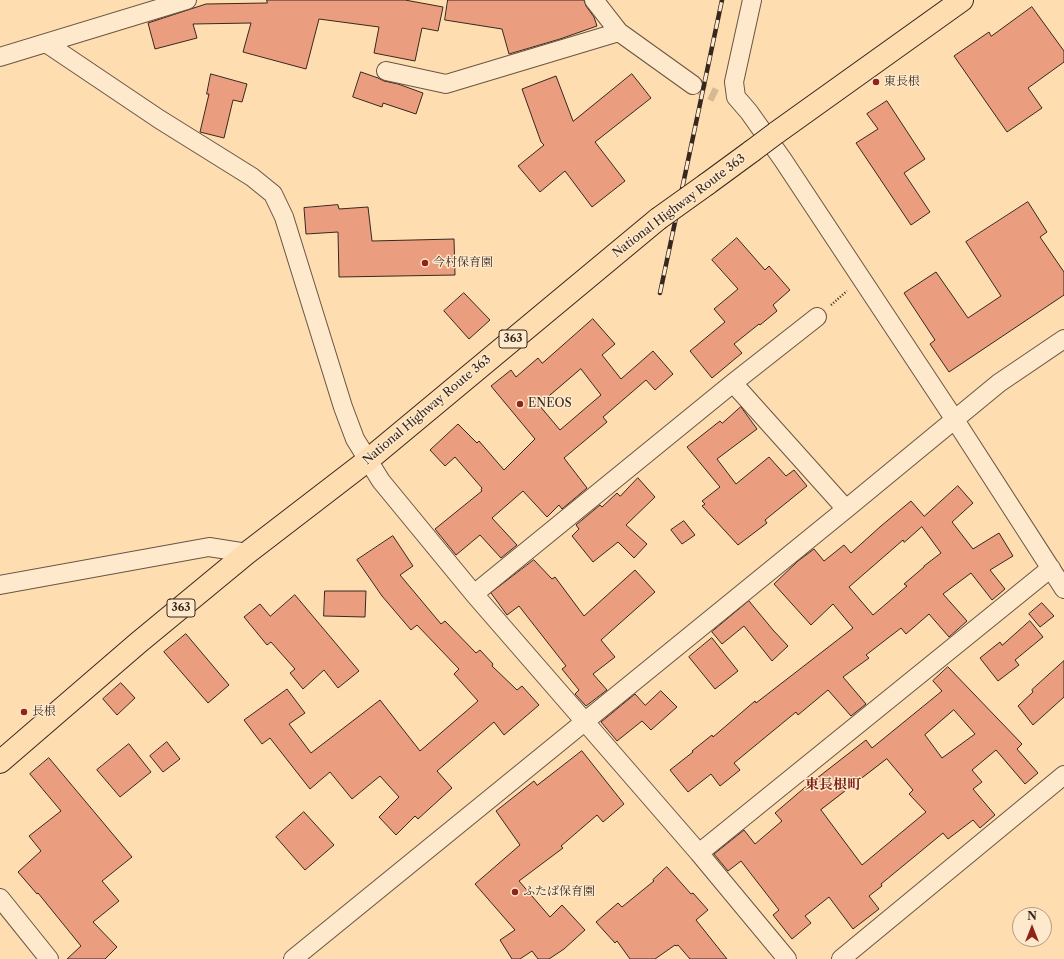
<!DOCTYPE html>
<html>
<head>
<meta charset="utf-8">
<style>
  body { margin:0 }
  #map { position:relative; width:1064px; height:959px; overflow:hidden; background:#feddb0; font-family:"Libre Caslon Text",serif }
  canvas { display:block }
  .north { position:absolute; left:1012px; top:907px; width:40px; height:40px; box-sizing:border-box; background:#fee9cc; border:1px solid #ae9c87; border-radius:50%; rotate:0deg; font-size:11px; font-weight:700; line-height:16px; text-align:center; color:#37281f }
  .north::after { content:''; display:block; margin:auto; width:14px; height:18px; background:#8f2418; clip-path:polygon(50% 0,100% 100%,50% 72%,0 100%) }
</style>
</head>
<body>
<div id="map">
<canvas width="1064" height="959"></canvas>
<div class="north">N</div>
</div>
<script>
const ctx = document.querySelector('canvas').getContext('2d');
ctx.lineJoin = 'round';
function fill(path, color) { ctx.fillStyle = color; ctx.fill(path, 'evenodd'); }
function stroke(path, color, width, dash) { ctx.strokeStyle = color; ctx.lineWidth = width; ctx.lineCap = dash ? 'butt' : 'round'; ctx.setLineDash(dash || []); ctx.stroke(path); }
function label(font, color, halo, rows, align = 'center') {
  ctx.font = font + ' "Libre Caslon Text","Noto Serif JP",serif'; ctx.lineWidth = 3; ctx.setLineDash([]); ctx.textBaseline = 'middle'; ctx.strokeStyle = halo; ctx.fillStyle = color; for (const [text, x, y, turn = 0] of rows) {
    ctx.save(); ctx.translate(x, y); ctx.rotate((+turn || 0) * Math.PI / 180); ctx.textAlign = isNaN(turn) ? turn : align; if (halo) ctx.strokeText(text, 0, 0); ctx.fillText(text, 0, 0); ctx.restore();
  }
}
const building = new Path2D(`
  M267,0H405L443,7L438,31L422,28L415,61L374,53L379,27L319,19L306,69L243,52L251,23L193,24L197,38L155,49L148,23L206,4L267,3Z
  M448,0H584L586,6L594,17L597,26L560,39L509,54L502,29L445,20Z
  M1032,7L1064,51V62L1028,88L1042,108L1007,132L954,56L989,32L991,36Z
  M361,72L378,78L384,81L398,84L423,93L416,114L383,103L382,107L353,97Z
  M211,74L247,84L242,102L233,100L224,138L200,132L209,94H207Z
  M632,74L651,98L595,142L625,181L592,207L565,171L540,192L518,166L544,145L541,142L522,89L556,76L573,121Z
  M887,101L925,159L904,173L930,212L911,225L856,143L878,129L867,114Z
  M1028,202L1047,232L1040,237L1064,272V295L949,372L930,344L935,340L904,293L936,272L968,318L1001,296L966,242Z
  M338,205L339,209L368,207L372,241L454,239L455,275L339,277L338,232L306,234L304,208Z
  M737,238L765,270L769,266L790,290L773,305L777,311L760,325L759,324L734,344L742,353L712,378L690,351L725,322L714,309L738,289L712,260Z
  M464,293L490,320L469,339L444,311Z
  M593,319L615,344L602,355L621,379L653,351L673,374L655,390L646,380L603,417L607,422L564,458L587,488L562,509L559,505L547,517L523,491L492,518L517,545L501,558L480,535L456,555L435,529L482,491L481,490L482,488L455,457L445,466L430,450L458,424L477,443L479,441L504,470L535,439L491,386L511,370L516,377L538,358L542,363ZM581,369L601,395L560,430L539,405Z
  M741,407L757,429L717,459L736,484L769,457L786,476L794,470L807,486L765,520L767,523L738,545L702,506L705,504L702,501L720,487L687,447L720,421L722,423Z
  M638,478L655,497L626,525L647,544L634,558L618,542L593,562L572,536L579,529L576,525L600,505L602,507L617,493L620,496Z
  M958,486L973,503L952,522L973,549L999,533L1013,556L990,570L1005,589L992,600L971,573L943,594L967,621L949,637L929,614L906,634L901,628L866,655L869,658L843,677L866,704L851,716L828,690L798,715L796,712L734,763L740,770L720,786L711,774L688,792L670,770L693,752L692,751L712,735L713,737L755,701L756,703L853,628L833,604L811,625L774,584L798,561L814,549L824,561L844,545L851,553L881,526L911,501L924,516ZM922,527L941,553L924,566V567L904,584L907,586L873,615L849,587L903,540L904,542Z
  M684,521L695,535L682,544L671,530Z
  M393,536L413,566L400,575L441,624L445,621L476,653L480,650L493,664L492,666L517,690L522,686L539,705L504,735L494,722L437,771L452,788L418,819L415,816L396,835L379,817L399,797L380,776L352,799L330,772L310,789L270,738L262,744L244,720L287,689L305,713L289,724L311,753L380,700L420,751L478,701L454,674L459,669L417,625L411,630L382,596L357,560Z
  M534,560L552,579L555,577L584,616L635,570L655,592L601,640L615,657L593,674L607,690L586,706L575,694L579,690L562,669L566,666L519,606L507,615L491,593Z
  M325,591H366L365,617L324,616Z
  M295,595L359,671L338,688L324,670L303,689L290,673L295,669L271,642L267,645L244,617L260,604L270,616Z
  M749,601L773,630L788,646L772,661L744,626L722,644L712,632Z
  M1042,603L1054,616L1040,627L1029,614Z
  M1030,621L1043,637L1015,660L1019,665L998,681L980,658L1000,642L1002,645Z
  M186,634L229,685L208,703L164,652Z
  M712,638L738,671L715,689L689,657Z
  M1064,661V697L1033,725L1018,706L1033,692L1032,690Z
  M948,667L1022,744L1017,749L1038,773L1025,784L996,750L972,770L982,782L973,789L995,815L980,828L973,820L948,839L943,833L881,884L882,886L869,896L879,909L853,929L829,897L805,916L811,923L792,939L773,915L779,910L741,861L728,871L714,854L744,830L755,844L782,821L775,813L803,789L866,740L872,748L942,691L933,681ZM954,710L975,734L942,758L925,735ZM887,759L913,790L909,794L926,812L862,865L821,810Z
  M121,683L135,698L117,715L103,699Z
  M661,691L677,707L651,730L642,721L617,741L601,722L635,694L645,705Z
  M167,742L180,759L163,772L150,756Z
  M129,744L151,772L120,797L97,770Z
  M582,751L624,804L603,822L597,815L561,846L563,848L519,881L550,917L562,905L585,930L564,949L549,959H538L532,951L520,959H512L500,940L515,930L475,884L520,845L496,811L534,781L537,785Z
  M49,758L132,857L102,881L119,901L93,922L117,947L105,959H67L81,946L38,893L37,894L18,872L41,851L29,836L61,811L30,774Z
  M304,812L334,845L305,870L276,837Z
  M667,867L691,894L693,893L708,910L696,920L727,959H690L678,945L676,946L675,945L655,959H630L617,941L615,943L596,922L618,903L622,907L654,881L653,880Z`);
const pedestrianTunnel = new Path2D(`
  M693,85L716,96`);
const path = new Path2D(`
  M831,305L847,291`);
const minor = new Path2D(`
  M594,0L619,32L693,85
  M752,0L734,82L736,97L749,112L783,160L955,420L1064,589
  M46,43L159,119L252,177L273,194L284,217L343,407L355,439L381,481L474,594L699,853L787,959
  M0,57L187,0
  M386,71L446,84L619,32
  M733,383L846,509
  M0,585L209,547L247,553
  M474,594L733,383L817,317
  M699,853L1051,568
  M0,898L49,959
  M293,959L846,509L999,383L1064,339
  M841,959L1064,775`);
const trunk = new Path2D(`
  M776,133L962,0
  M707,184L752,151
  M0,762L138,643L247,553L368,460L658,219`);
const rail = new Path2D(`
  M660,293L722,0`);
const trunkBridge = new Path2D(`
  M752,151L776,133
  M658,219L707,184`);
const markers = [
  [876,82,4,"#8f2418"],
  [425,263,4,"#8f2418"],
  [520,404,4,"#8f2418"],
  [24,712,4,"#8f2418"],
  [515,892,4,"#8f2418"]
];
const shields = [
  [513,339,28],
  [181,608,28]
];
const shieldNames = [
  ["363",513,339],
  ["363",181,608]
];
const poiNames = [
  ["東長根",884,82],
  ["今村保育園",433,263],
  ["ENEOS",528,404],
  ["長根",32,712],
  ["ふたば保育園",523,892]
];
const streetNames = [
  ["National Highway Route 363",679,206,-37],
  ["National Highway Route 363",427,410,-40]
];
const quarterNames = [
  ["東長根町",833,785]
];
fill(building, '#eb9e7f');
stroke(building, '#37281f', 1);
stroke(pedestrianTunnel, '#d6b993', 13, [13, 6]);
stroke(minor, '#695543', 20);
stroke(trunk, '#37281f', 24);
stroke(path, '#37281f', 2.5, [1, 2]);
stroke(minor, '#fee9cc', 18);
stroke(trunk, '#feddb0', 22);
stroke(rail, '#37281f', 4.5);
stroke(rail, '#fee9cc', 3, [9]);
stroke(trunkBridge, '#37281f', 24, []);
stroke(trunkBridge, '#feddb0', 22);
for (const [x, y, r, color] of markers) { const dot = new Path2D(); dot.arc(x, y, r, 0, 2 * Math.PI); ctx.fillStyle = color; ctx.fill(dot); stroke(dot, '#fee9cc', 1.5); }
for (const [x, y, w] of shields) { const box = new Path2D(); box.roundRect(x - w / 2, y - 9, w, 18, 3); ctx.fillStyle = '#fee9cc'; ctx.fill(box); stroke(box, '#37281f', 1); }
label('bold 11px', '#37281f', null, shieldNames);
label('12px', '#37281f', '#fee9cc', poiNames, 'left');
label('12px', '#37281f', '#fee9cc', streetNames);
label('bold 14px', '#7a1f14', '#fee9cc', quarterNames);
</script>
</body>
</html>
